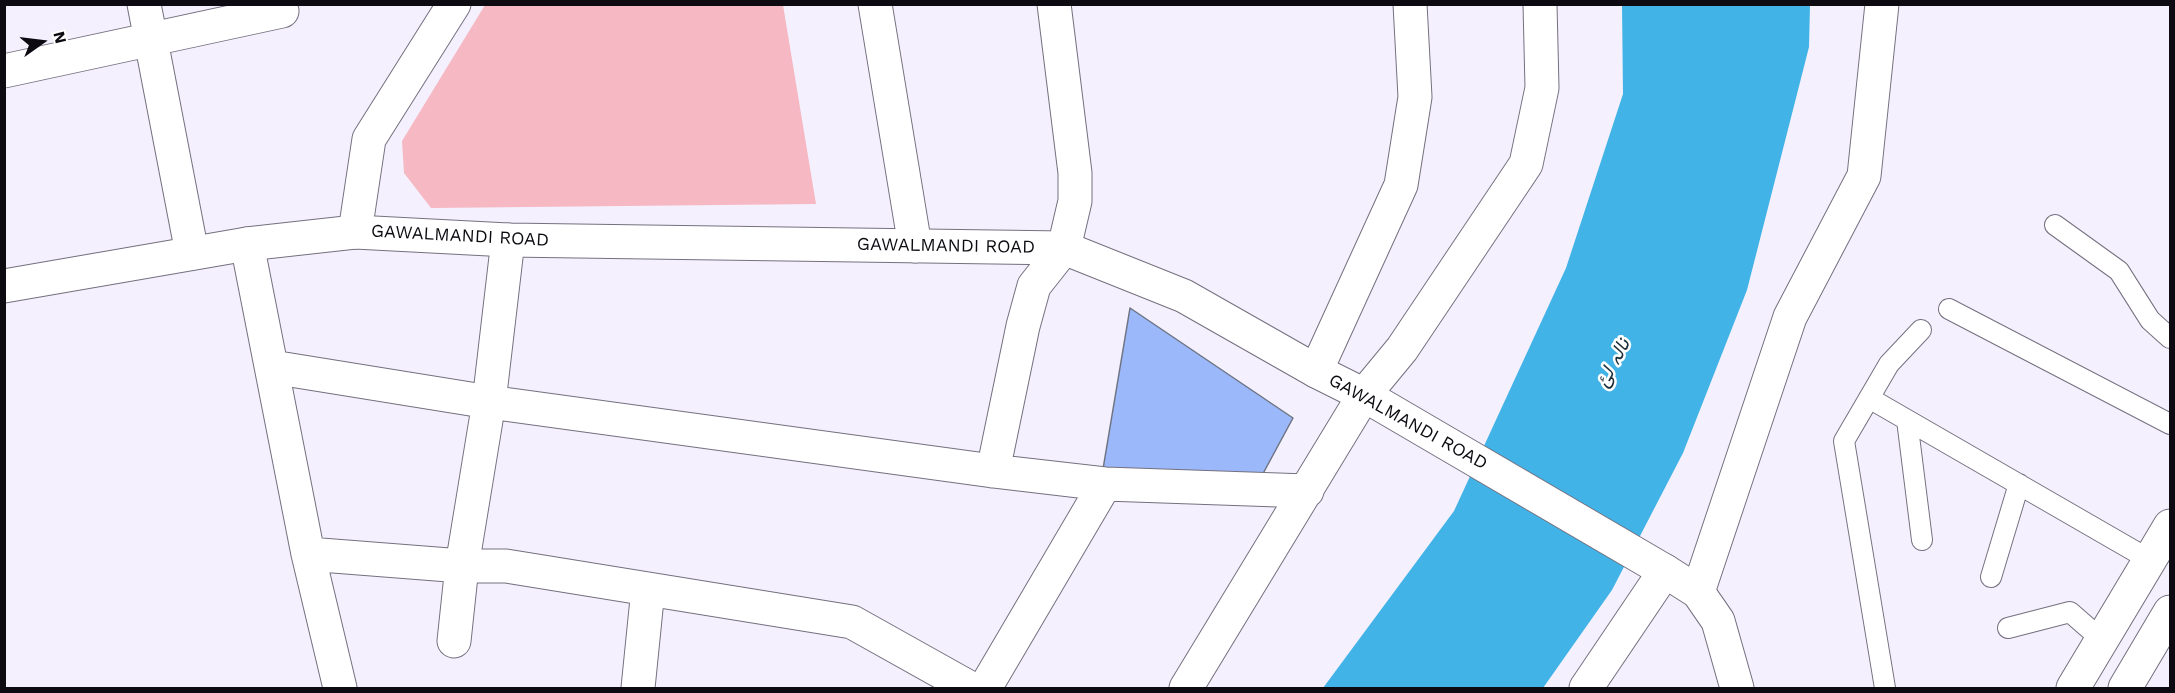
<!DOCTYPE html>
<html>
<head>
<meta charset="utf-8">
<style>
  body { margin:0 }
  #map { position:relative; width:2175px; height:693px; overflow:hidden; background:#f4f0fe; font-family:"Work Sans",sans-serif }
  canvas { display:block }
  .frame { position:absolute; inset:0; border:6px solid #0d0b11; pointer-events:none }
  .north { position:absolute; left:12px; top:12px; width:60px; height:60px; -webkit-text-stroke:4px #fff; paint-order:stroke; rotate:76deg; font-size:16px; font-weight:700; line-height:24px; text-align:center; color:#0d0b11 }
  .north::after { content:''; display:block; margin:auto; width:21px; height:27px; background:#0d0b11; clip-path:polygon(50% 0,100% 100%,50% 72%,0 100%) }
</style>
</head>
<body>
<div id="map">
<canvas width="2175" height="693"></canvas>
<div class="frame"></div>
<div class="north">N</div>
</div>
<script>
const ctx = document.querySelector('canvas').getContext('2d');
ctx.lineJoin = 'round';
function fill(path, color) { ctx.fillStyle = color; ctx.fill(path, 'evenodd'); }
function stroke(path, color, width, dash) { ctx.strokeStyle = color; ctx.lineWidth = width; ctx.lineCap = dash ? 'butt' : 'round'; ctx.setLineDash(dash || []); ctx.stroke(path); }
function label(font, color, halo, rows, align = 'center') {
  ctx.font = font + ' "Work Sans",Vazirmatn,sans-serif'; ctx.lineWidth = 5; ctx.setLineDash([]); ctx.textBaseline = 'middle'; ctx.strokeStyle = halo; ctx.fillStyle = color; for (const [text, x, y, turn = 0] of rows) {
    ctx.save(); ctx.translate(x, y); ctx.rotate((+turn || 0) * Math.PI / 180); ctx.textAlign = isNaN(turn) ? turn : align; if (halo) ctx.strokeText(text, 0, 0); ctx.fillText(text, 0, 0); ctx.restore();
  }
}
const green = new Path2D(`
  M485,5H783L816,204L431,208L404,173L402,141Z`);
const water = new Path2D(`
  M1622,5H1810L1809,47L1747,290L1683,453L1612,590L1543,688H1323L1454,511L1566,268L1623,94Z`);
const building = new Path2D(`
  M1130,308L1293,418L1252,494L1102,475Z`);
const service = new Path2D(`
  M2055,225L2119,271L2150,320L2170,338
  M1949,309L2170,424
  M1869,398L2150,560
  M1907,420L1922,540
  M1991,577L2019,484
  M2008,628L2070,612L2102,640
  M1885,688L1844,441L1889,364L1921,330`);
const minor = new Path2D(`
  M144,4L192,253
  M875,4L915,246
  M4,71L282,11
  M355,232L369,139L454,4
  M247,244L308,554L340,688
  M272,367L489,402L993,471L1105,484L1307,491
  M1316,371L1401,185L1415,97L1410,4
  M993,471L1023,326L1034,286L1064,248L1075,201V173L1054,4
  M308,554L462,566H506L852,622L970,688
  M1698,592L1790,317L1864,176L1882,4
  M454,641L462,566L489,402L508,240
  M638,688L648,589
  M985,688L1105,484
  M1186,688L1364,395L1402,349L1526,164L1542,88L1540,4
  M1586,688L1665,571`);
const tertiary = new Path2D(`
  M4,286L247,244L355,232L508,240L1064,248L1184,296L1316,371L1364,395L1665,571L1698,592L1718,621L1737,688`);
const secondary = new Path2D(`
  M2073,688L2170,526
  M2125,688L2170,612`);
const streetNames = [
  ["GAWALMANDI ROAD",460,236,3],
  ["GAWALMANDI ROAD",946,246,1],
  ["GAWALMANDI ROAD",1408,422,29]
];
const waterNames = [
  ["نالہ لئ",1613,363,-62]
];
fill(green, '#f6b8c2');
fill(water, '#41b3e6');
fill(building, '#9bb8fa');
stroke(building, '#6e7483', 1.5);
stroke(service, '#75707f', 22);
stroke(minor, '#75707f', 35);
stroke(tertiary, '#75707f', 35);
stroke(secondary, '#75707f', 35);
stroke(service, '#fff', 20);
stroke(minor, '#fff', 33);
stroke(tertiary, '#fff', 33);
stroke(secondary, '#fff', 33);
label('18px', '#0d0b11', '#fff', streetNames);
label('italic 20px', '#1b2e38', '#fff', waterNames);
</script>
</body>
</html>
